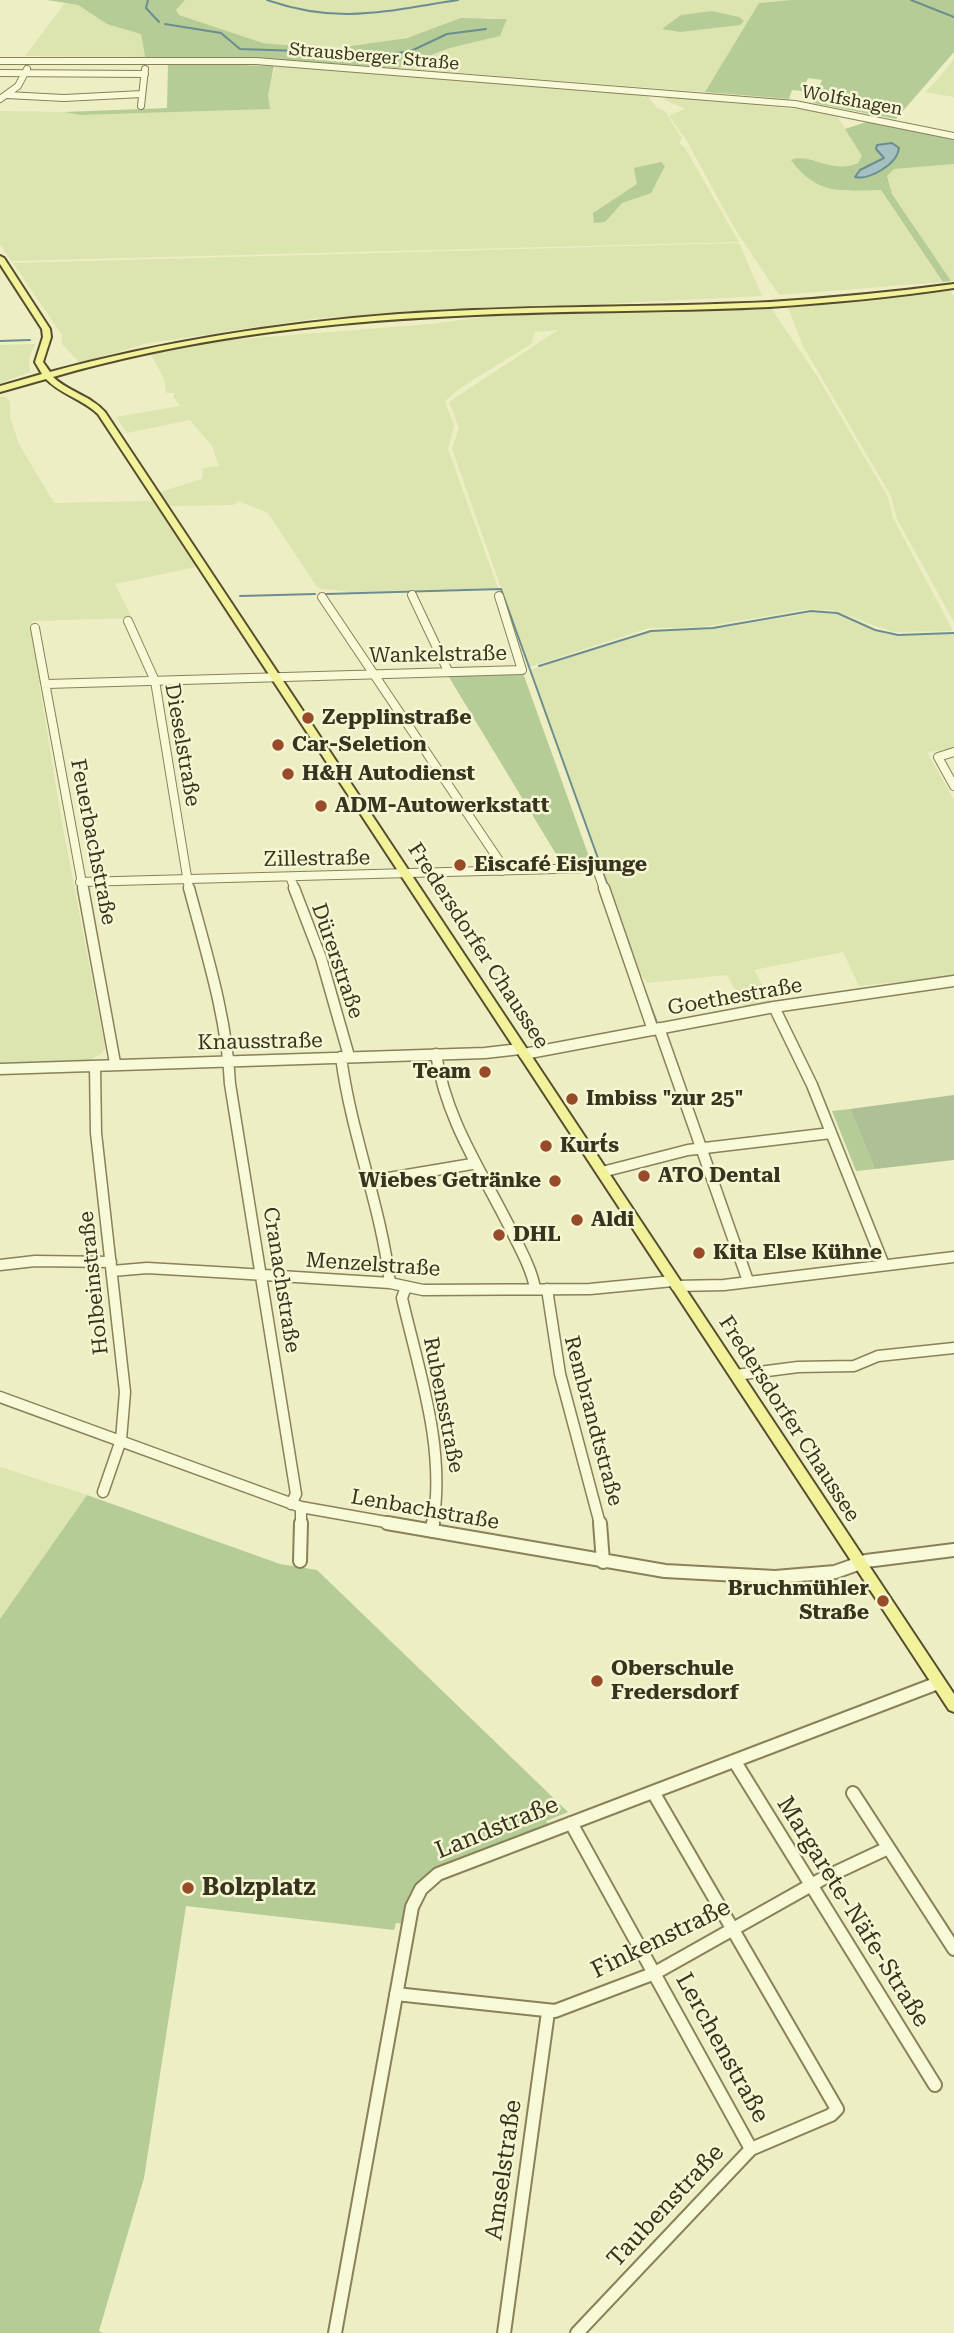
<!DOCTYPE html>
<html>
<head>
<meta charset="utf-8">
<style>
  body { margin:0 }
  canvas { display:block; background:#edeec3 }
</style>
</head>
<body>
<canvas width="954" height="2333"></canvas>
<script>
const ctx = document.querySelector('canvas').getContext('2d');
ctx.lineJoin = 'round';
function fill(path, color) { ctx.fillStyle = color; ctx.fill(path, 'evenodd'); }
function stroke(path, color, width, dash) { ctx.strokeStyle = color; ctx.lineWidth = width; ctx.lineCap = dash ? 'butt' : 'round'; ctx.setLineDash(dash || []); ctx.stroke(path); }
function label(font, color, halo, rows, align = 'center') {
  ctx.font = font + ' "Roboto Serif",serif'; ctx.lineWidth = 5; ctx.setLineDash([]); ctx.textBaseline = 'middle'; ctx.strokeStyle = halo; ctx.fillStyle = color; for (const [text, x, y, turn = 0] of rows) {
    ctx.save(); ctx.translate(x, y); ctx.rotate((+turn || 0) * Math.PI / 180); ctx.textAlign = isNaN(turn) ? turn : align; if (halo) ctx.strokeText(text, 0, 0); ctx.fillText(text, 0, 0); ctx.restore();
  }
}
const farmland = new Path2D(`
  M185,0H791L759,3L705,92L397,68L450,48L500,36L507,19L486,17L383,43L331,49L263,43L179,15L176,10Z
  M65,3L78,5L107,24L135,30L141,34L146,57L25,56Z
  M954,59V97L925,92L939,78Z
  M276,65L647,95L657,108L665,111L682,139L679,143L685,148L739,242L11,261L0,244V111L64,112L80,115L269,109L268,91Z
  M672,97L835,113L863,156L861,161L851,167L835,168L791,159L842,191L881,190L943,282L779,295L733,226L687,141L669,116L685,109L663,99Z
  M954,164V281H951L892,194L887,176L894,169Z
  M739,243L762,296L319,318L148,343L80,363L62,344V335L13,263Z
  M950,291L954,297V622L897,519L891,496L803,346L788,308Z
  M771,308L817,376L888,497L893,518L953,631L893,632L832,610L809,609L702,627L649,628L529,667L452,449L459,428L449,402L558,330L535,332L531,344L463,386L445,401L454,426L448,449L498,588L350,592L322,589L317,587L268,513L239,501L233,505L169,506L160,492L202,479L203,468L219,466L212,446L190,420L127,433L116,417L180,406L173,396L175,393H166L164,379L151,354L230,340L430,324L491,316Z
  M35,344L29,359L30,372L0,383V345Z
  M0,397H6L10,402V417L19,444L54,503L153,501L196,567L115,584L132,618L32,621L43,682L39,683L62,823L105,1048L101,1054L84,1063L0,1065Z
  M816,612L835,614L874,631L891,635L954,634V749L927,752L954,800V976L859,986L843,952L754,970L771,1001L744,1006L727,975L647,983L640,973L530,670L649,632L721,628Z
  M0,1467L87,1495L0,1619Z`);
const green = new Path2D(`
  M47,0H185L176,10L179,15L263,43L331,49L407,38L461,18L507,19L500,36L450,48L397,68L259,58L146,61L141,34L107,24L78,5Z
  M791,0H954V52L896,119L813,103L822,80L808,78L802,91L792,90L789,99L705,92L759,3Z
  M712,11L739,17L744,21L740,25L680,32L662,29L681,15Z
  M168,63L274,66L268,95L270,109L80,115L64,112L167,108Z
  M875,119L954,137V164L894,169L887,176L892,194L951,281L943,282L881,190C840,191 817,195 791,160C809,152 832,175 858,163L862,156L845,129Z
  M661,162L665,166L651,193L622,203L605,222L594,223L593,213L637,184L634,168Z
  M522,673L524,676L592,865L558,867L556,854L447,674Z
  M850,1109L875,1169L856,1171L832,1111Z
  M87,1495L280,1564L317,1570L568,1812L546,1821L550,1826L438,1870L404,1924L396,1923L394,1930L186,1906L144,2178L99,2331L103,2333H0V1619Z`);
const cemetery = new Path2D(`
  M954,1095V1160L875,1169L850,1109Z`);
const water = new Path2D(`
  M892,143L899,148C897,165 869,180 855,177L860,170L884,158L876,149L877,145Z`);
const streamFar1 = new Path2D(`
  M148,0L146,8L159,22
  M267,0C339,25 385,11 458,0
  M911,0L954,17
  M165,24L221,33L240,49L390,54L411,51L447,34L486,29
  M0,341L30,340
  M326,594L501,589L609,889
  M240,596L315,594
  M539,666L651,631L713,628L811,611L837,613L875,630L898,635L954,633`);
const stream = new Path2D(`
  M608,888L631,951
  M642,984L656,1021`);
const minorFar3 = new Path2D(`
  M0,61H256L795,104L954,136
  M0,73L145,74
  M7,95L64,98L142,94
  M0,99L18,86L27,69
  M141,106L145,69`);
const minorFar2 = new Path2D(`
  M412,595L448,671
  M322,597L500,862L502,871
  M128,621L155,681L189,889
  M35,628L83,889
  M47,684L522,670L499,596
  M954,752L938,757L954,786
  M290,877L295,889
  M80,882L593,868L597,869L604,889`);
const minorFar1 = new Path2D(`
  M83,888L115,1063
  M189,888C206,952 227,1017 230,1084L296,1494L291,1504
  M294,888L321,958L349,1056
  M604,888L653,1030
  M774,1007L812,1085L884,1265
  M659,1028L748,1281
  M436,1054C446,1120 481,1170 510,1228C519,1247 531,1267 535,1288
  M524,1054L774,1007L954,981
  M341,1057C351,1134 381,1206 390,1283
  M95,1066L96,1133L125,1392L121,1440L103,1492
  M0,1069L485,1053L520,1049
  M602,1172L688,1150L831,1133
  M371,1181L472,1164
  M0,1265L35,1261L111,1262
  M112,1271L147,1268L233,1273L390,1283L423,1290L590,1289L673,1281
  M676,1286L724,1285L954,1257
  M406,1287L402,1298C419,1372 446,1448 433,1524
  M547,1289L560,1374L600,1524
  M736,1375L798,1367L854,1366L878,1356L954,1348
  M0,1397L301,1507L397,1524
  M301,1524V1507`);
const minor = new Path2D(`
  M387,1523L665,1571L775,1577L835,1572L866,1561L954,1550
  M600,1523L603,1562
  M432,1531L433,1523
  M300,1561L301,1523
  M735,1762L935,2085
  M853,1793L954,1949
  M571,1823L751,2149
  M396,1994L555,2011L655,1973L822,1879L888,1848
  M335,2333L412,1907L421,1889L438,1874L938,1683
  M504,2333L548,2012
  M577,2333L751,2149L831,2115L837,2109L653,1792`);
const major = new Path2D(`
  M0,256L4,258L50,329L51,337L43,362L50,372C164,341 281,323 399,314C522,305 646,308 770,302C831,298 893,292 954,284V288C893,297 831,303 769,307C665,312 561,310 456,316C321,322 184,339 53,377C69,392 91,396 105,412L954,1694V1712L949,1710L98,414C82,399 60,394 46,379L0,392V386L42,374L35,362L43,337L42,329L0,264Z`);
const markers = [
  [308,718,7,"#984b29"],
  [278,745,7,"#984b29"],
  [288,774,7,"#984b29"],
  [321,806,7,"#984b29"],
  [460,865,7,"#984b29"],
  [485,1072,7,"#984b29"],
  [572,1099,7,"#984b29"],
  [546,1146,7,"#984b29"],
  [644,1176,7,"#984b29"],
  [555,1181,7,"#984b29"],
  [577,1220,7,"#984b29"],
  [499,1235,7,"#984b29"],
  [699,1253,7,"#984b29"],
  [883,1601,7,"#984b29"],
  [597,1681,7,"#984b29"],
  [188,1888,7,"#984b29"]
];
const farStreetnames = [
  ["Strausberger Straße",374,57,5],
  ["Wolfshagen",852,101,10]
];
const streetNames = [
  ["Wankelstraße",438,655,-1],
  ["Dieselstraße",182,745,80],
  ["Feuerbachstraße",93,842,79],
  ["Zillestraße",317,859,-1],
  ["Fredersdorfer Chaussee",478,946,57],
  ["Dürerstraße",337,961,71],
  ["Goethestraße",735,997,-10],
  ["Knausstraße",260,1042,-1],
  ["Menzelstraße",373,1265,4],
  ["Cranachstraße",281,1280,81],
  ["Holbeinstraße",94,1283,-96],
  ["Rubensstraße",443,1405,79],
  ["Fredersdorfer Chaussee",789,1419,57],
  ["Rembrandtstraße",593,1421,75],
  ["Lenbachstraße",425,1510,10]
];
const poiNames = [
  ["Zepplinstraße",322,718],
  ["Car-Seletion",292,745],
  ["H&H Autodienst",302,774],
  ["ADM-Autowerkstatt",335,806],
  ["Eiscafé Eisjunge",474,865],
  ["Team",471,1072,"right"],
  ["Imbiss \"zur 25\"",586,1099],
  ["Kurt´s",560,1146],
  ["ATO Dental",658,1176],
  ["Wiebes Getränke",541,1181,"right"],
  ["Aldi",591,1220],
  ["DHL",513,1235],
  ["Kita Else Kühne",713,1253],
  ["Bruchmühler",869,1589,"right"],
  ["Straße",869,1613,"right"],
  ["Oberschule",611,1669],
  ["Fredersdorf",611,1693]
];
const nearStreetnames = [
  ["Landstraße",497,1828,-22],
  ["Margarete-Näfe-Straße",853,1912,58],
  ["Finkenstraße",661,1939,-26],
  ["Lerchenstraße",722,2048,61],
  ["Amselstraße",504,2170,-82],
  ["Taubenstraße",666,2206,-47]
];
const nearPoinames = [
  ["Bolzplatz",202,1888]
];
fill(farmland, '#dce4b0');
fill(green, '#b5cc97');
fill(cemetery, '#aec196');
fill(water, '#a5c0c1');
stroke(water, '#6c8d8f', 2);
stroke(streamFar1, '#6c8d8f', 2);
stroke(stream, '#6c8d8f', 2.5);
stroke(minorFar3, '#88815a', 8);
stroke(minorFar2, '#88815a', 10);
stroke(minorFar1, '#88815a', 13);
stroke(minor, '#88815a', 16);
stroke(major, '#564d2e', 4);
stroke(minorFar3, '#f8f9d6', 6);
stroke(minorFar2, '#f8f9d6', 8);
stroke(minorFar1, '#f8f9d6', 10);
stroke(minor, '#f8f9d6', 12);
fill(major, '#f1f29a');
for (const [x, y, r, color] of markers) { const dot = new Path2D(); dot.arc(x, y, r, 0, 2 * Math.PI); ctx.fillStyle = color; ctx.fill(dot); stroke(dot, '#f5f6d2', 2.5); }
label('18px', '#38331e', '#f5f6d2', farStreetnames);
label('21px', '#38331e', '#f5f6d2', streetNames);
label('bold 21px', '#38331e', '#f5f6d2', poiNames, 'left');
label('24px', '#38331e', '#f5f6d2', nearStreetnames);
label('bold 24px', '#38331e', '#f5f6d2', nearPoinames, 'left');
</script>
</body>
</html>
